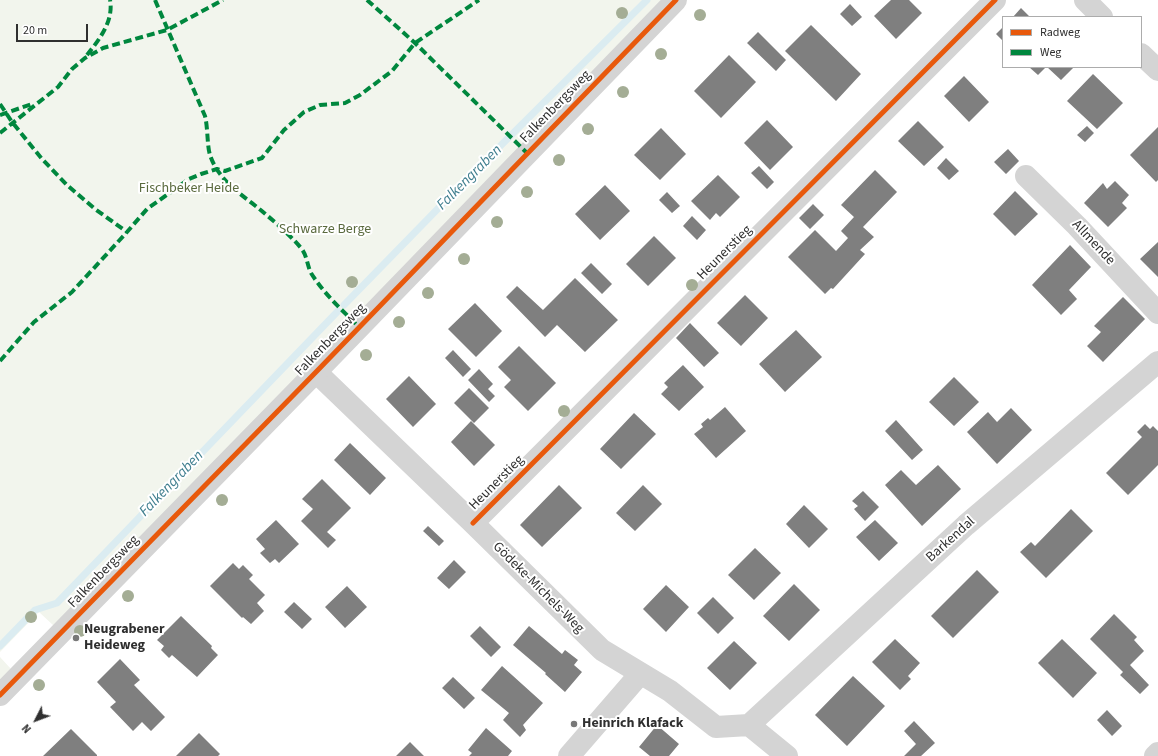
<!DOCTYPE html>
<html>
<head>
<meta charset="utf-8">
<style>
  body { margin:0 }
  #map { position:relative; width:1158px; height:756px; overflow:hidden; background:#fff; font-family:"Source Sans 3",sans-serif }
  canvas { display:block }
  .legend { position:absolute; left:1002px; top:16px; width:140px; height:52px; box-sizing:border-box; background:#fff; border:1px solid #acacac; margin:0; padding:5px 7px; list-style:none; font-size:12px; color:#2f2f2f }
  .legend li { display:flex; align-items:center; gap:8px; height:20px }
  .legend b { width:20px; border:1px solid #acacac }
  .north { position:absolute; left:16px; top:700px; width:40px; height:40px; -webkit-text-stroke:3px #fff; paint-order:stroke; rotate:228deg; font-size:11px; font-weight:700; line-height:16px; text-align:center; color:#2f2f2f }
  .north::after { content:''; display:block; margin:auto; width:14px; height:18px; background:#2f2f2f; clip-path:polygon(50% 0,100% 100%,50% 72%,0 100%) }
  .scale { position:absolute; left:16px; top:24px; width:72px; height:18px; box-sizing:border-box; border:2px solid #2f2f2f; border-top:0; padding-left:5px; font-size:12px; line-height:14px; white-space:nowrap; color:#2f2f2f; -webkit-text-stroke:3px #fff; paint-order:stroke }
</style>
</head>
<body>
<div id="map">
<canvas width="1158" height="756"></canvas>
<ul class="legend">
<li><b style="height:5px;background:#e8590c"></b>Radweg</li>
<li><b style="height:5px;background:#00873e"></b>Weg</li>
</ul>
<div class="north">N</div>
<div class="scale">20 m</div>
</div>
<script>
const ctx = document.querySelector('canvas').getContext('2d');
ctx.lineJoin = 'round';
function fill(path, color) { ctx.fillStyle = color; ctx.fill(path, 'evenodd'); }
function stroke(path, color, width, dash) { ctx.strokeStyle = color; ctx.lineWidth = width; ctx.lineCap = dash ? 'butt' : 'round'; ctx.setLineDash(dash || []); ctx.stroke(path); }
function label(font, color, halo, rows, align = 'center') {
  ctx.font = font + ' "Source Sans 3",sans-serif'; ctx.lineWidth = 4; ctx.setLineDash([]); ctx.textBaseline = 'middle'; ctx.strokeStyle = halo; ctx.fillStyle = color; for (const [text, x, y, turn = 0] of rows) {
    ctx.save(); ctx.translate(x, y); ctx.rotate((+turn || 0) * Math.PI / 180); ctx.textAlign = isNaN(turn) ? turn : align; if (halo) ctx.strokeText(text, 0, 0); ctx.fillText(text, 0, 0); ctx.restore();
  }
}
const green = new Path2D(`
  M0,0H665L54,626L39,612L0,652Z
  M0,657L11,669L0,680Z`);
const stream = new Path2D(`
  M344,305L461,185L647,0
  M0,646L35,610L57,603L338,311`);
const building = new Path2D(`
  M891,0H909L922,13L896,39L874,16Z
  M850,4L862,17L852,26L840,14Z
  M1021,8L1030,17H1013Z
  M811,25L861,74L836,101L785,51Z
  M1003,27V41L996,34Z
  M758,32L786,60L776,71L747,43Z
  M729,55L756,82L721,118L694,91Z
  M1029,67H1046L1038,75Z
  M1047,67H1074L1061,80Z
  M1093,74L1123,103L1097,129L1067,101Z
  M964,76L989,102L969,122L944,96Z
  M767,120L793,147L770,170L744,143Z
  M918,121L944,147L924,166L898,141Z
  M1087,126L1094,133L1085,142L1077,135Z
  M1158,127V180L1156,182L1130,155Z
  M661,128L686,154L660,180L634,155Z
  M1008,149L1019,161L1006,174L994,162Z
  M946,158L959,171L949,180L937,168Z
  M759,166L774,182L767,189L751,173Z
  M875,170L897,192L863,227L874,237L860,250L865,254L833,289L831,288L825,294L788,257L815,230L836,251L848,238L841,231L854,217L841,205Z
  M718,175L740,197L720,217L716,213L710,220L691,201Z
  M1115,181L1129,195L1122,203L1127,208L1108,227L1084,203L1103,183L1107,189Z
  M605,185L630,211L600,240L575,214Z
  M1015,191L1038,214L1015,236L993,214Z
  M667,192L680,206L672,213L659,200Z
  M813,204L824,215L810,229L799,218Z
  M692,216L706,230L697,240L683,226Z
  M654,236L676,258L648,286L626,264Z
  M1158,242V277L1140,259Z
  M1070,245L1091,267L1069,290L1077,299L1061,315L1032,285Z
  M591,263L612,284L602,294L581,273Z
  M575,278L618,320L585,352L557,325L545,337L506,297L517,286L543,310Z
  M745,295L768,318L741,346L717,323Z
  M1123,297L1145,319L1103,362L1087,346L1101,332L1094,326Z
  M475,303L502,331L476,357L448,329Z
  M690,323L719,353L704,367L676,338Z
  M796,330L822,357L785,392L759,364Z
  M519,346L556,383L528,411L504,387L511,380L498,367Z
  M453,350L471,369L463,377L445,358Z
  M683,365L704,387L679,411L661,394L668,387L664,383Z
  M479,369L493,384L488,389L495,396L489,402L468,380Z
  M409,376L436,404L413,427L386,399Z
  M954,377L979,402L954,426L929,402Z
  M469,388L489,408L474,423L454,403Z
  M725,407L746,431L716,458L694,434L703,427L701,424L708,418L710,420Z
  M1011,408L1032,430L997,464L967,432L988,412L997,422Z
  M634,413L656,434L621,469L600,449Z
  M896,420L923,450L912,460L885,431Z
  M471,421L495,445L474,466L451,442Z
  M1145,424L1150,429L1153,426L1158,431V465L1128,495L1106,473L1142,437L1137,432Z
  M350,443L386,478L370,495L334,460Z
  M938,465L961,489L922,526L885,485L901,470L916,485Z
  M322,479L351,508L327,532L336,540L328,548L301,521L313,509L302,499Z
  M559,485L582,508L542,547L520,525Z
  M643,485L662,504L635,531L616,513Z
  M863,491L879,507L865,521L854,509L858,506L852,501Z
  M804,505L828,529L809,548L786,524Z
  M1071,509L1093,531L1046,578L1020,552L1031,542L1035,546Z
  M276,520L299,544L279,563L275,559L270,563L260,553L265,549L256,539Z
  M875,520L898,543L879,561L856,537Z
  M428,526L444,541L439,546L423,531Z
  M755,548L781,573L754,600L728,575Z
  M454,560L466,572L449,589L437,578Z
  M233,563L239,569L243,565L253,575L249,579L265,595L257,603L264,611L251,624L243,617L242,618L210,586Z
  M977,570L999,592L953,638L931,616Z
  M794,584L820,610L789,641L763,616Z
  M666,585L689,607L666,632L643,609Z
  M347,586L367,607L345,628L325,607Z
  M713,597L734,618L718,634L697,613Z
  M294,602L312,619L302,629L284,612Z
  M1114,614L1137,637L1134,640L1144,651L1130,665L1149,685L1140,694L1120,675L1123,672L1090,639Z
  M181,616L212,646L211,648L218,655L197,677L172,655L169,658L161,650L164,646L157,640Z
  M480,626L501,647L491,657L470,636Z
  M529,626L562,654L565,650L578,660L574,665L582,672L565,692L545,674L546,673L513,645Z
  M895,639L920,663L908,676L911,679L900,690L872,662Z
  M1062,639L1097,673L1073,698L1038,663Z
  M734,641L757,663L730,690L707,668Z
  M120,659L140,680L134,685L165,717L151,731L142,722L133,731L110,707L116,702L97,682Z
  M502,666L543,703L523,725L526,730L520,737L503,720L509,713L481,690Z
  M853,676L885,706L847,746L815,715Z
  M453,677L475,698L464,709L442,688Z
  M1107,710L1122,726L1112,736L1097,720Z
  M914,721L935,743L921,756H904L916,744L904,731Z
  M657,725L679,744L669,756H650L639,747Z
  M486,728L512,751L508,756H469L472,753L468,750Z
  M71,729L97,755V756H43Z
  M199,733L220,754L218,756H176Z
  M410,742L424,756H396Z`);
const minor = new Path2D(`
  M1085,0L1102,17
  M1141,54L1158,70
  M1026,176L1077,226L1158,313
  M316,372L473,523L602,650L670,691L716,727L749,725L787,756
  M473,523L995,0
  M749,725L966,525L1158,362
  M569,756L640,674
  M1155,756L1158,753`);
const tertiary = new Path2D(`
  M0,695L316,372L676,0`);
const quiet = new Path2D(`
  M155,0L205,116C208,128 207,146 210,155C219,182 243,195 263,212C276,223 290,235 301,248C307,255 307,265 311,273C324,294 343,311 360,328
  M367,0L415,43L528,154
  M87,55C99,40 114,21 110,0
  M0,104L12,122L42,159L67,185L95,209L127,232L147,209L189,179L201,174L217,169L225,171L262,158L284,130L304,112L320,105L345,103L360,95L392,71L415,43L479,0
  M0,115L32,104
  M0,133L58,87L72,69L85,58L103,48L167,30L223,0
  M0,361L34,322L72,292L127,232`);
const cycleway = new Path2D(`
  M473,523L995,0
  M0,695L316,372L676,0`);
const trees = [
  [622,13],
  [700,15],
  [661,54],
  [623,92],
  [588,129],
  [559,160],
  [527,192],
  [497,222],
  [464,259],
  [352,282],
  [692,285],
  [428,293],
  [399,322],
  [366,355],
  [564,411],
  [502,478],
  [222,500],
  [128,596],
  [31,617],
  [80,631],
  [39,685]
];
const markers = [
  [76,638,4,"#787878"],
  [574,724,4,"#787878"]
];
const streetNames = [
  ["Falkenbergsweg",556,107,-46],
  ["Allmende",1093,243,47],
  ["Heunerstieg",725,253,-45],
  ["Falkenbergsweg",331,340,-46],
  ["Heunerstieg",497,483,-45],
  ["Barkendal",951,540,-42],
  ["Falkenbergsweg",104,572,-46],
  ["Gödeke-Michels-Weg",538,588,45]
];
const parkNames = [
  ["Fischbeker Heide",189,189],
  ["Schwarze Berge",325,230]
];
const poiNames = [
  ["Neugrabener",84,630],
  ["Heideweg",84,646],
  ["Heinrich Klafack",582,724]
];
const waterNames = [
  ["Falkengraben",470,178,-45],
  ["Falkengraben",172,484,-46]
];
fill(green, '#f2f5ed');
stroke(stream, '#dbecf1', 7);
fill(building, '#7f7f7f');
stroke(minor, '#d4d4d4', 22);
stroke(tertiary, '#d4d4d4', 22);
stroke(quiet, '#00873e', 4, [8, 4]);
stroke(cycleway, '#e8590c', 5);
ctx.fillStyle = '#a4ad95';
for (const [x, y] of trees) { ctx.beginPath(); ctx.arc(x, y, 6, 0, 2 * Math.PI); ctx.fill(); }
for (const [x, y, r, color] of markers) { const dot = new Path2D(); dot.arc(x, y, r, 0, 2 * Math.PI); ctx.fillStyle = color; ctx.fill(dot); stroke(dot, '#fff', 1.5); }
label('14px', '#2f2f2f', '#fff', streetNames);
label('14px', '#5a6a3e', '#fff', parkNames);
label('bold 14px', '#2f2f2f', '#fff', poiNames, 'left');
label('italic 15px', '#407f8f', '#fff', waterNames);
</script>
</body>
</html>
